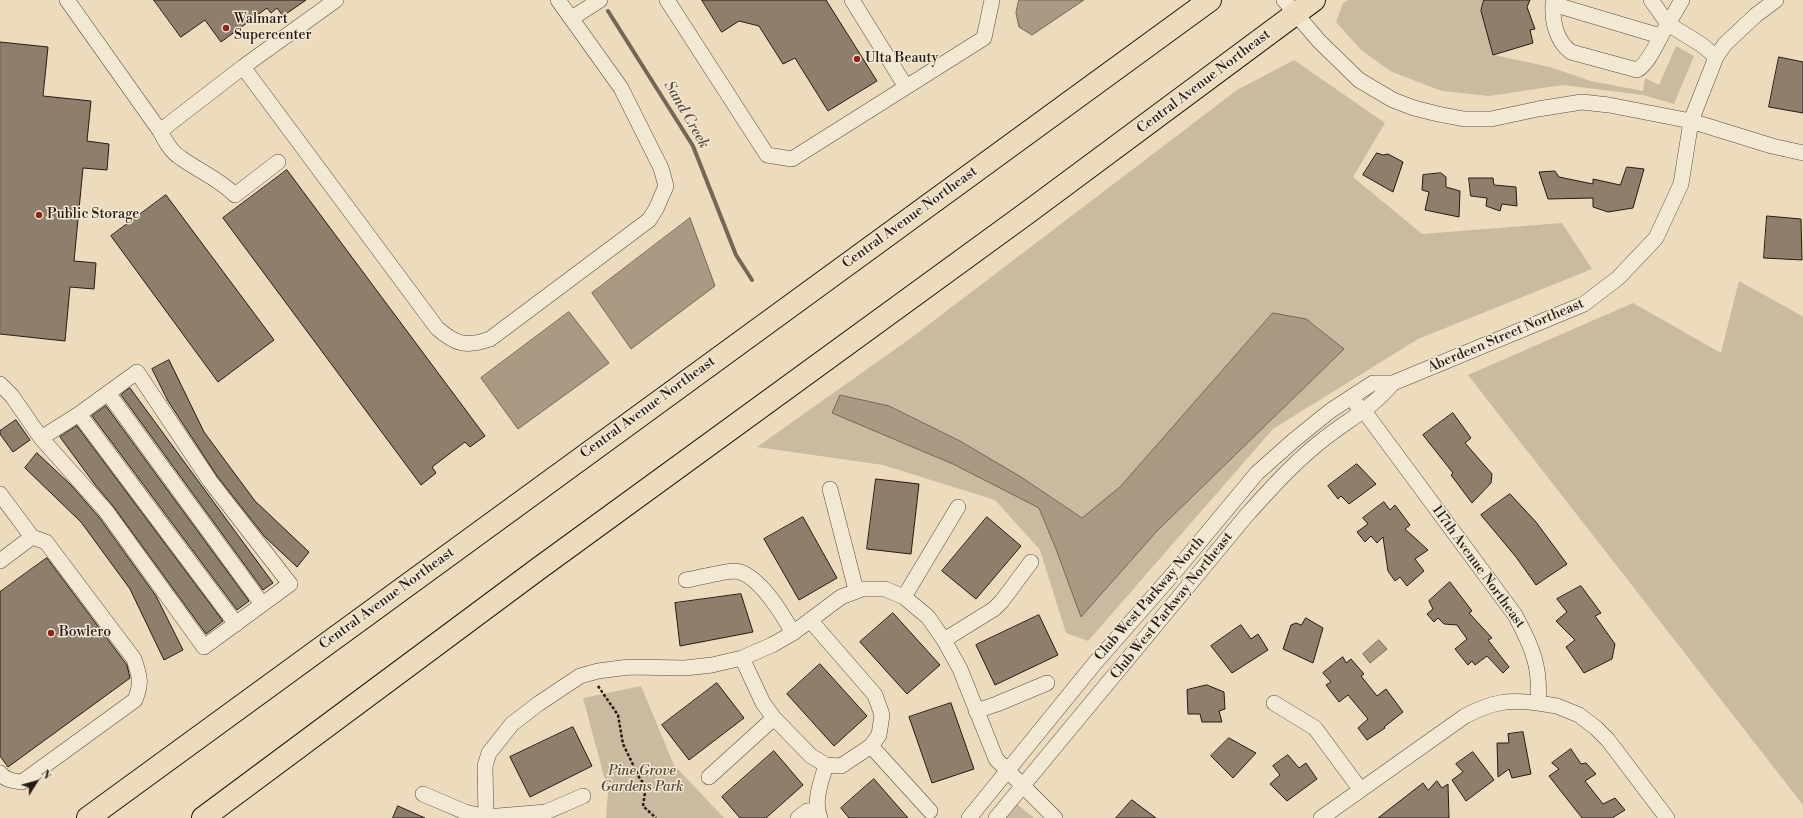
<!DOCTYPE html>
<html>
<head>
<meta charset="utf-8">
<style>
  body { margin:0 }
  #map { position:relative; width:1803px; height:818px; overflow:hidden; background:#ecdcbd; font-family:"Libre Bodoni",serif }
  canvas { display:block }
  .north { position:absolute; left:16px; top:762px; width:40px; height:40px; -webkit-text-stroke:3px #f3e8d4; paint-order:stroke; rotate:53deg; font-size:11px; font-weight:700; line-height:16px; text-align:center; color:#261a15 }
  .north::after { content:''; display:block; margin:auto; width:14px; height:18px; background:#261a15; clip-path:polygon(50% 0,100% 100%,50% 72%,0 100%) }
</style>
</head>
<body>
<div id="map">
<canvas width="1803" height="818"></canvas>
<div class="north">N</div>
</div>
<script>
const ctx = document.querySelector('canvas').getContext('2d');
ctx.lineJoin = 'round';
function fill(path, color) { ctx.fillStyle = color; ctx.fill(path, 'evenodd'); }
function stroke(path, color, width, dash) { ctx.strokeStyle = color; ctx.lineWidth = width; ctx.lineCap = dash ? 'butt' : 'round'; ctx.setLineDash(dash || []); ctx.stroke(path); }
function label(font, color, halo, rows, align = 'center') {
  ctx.font = font + ' "Libre Bodoni",serif'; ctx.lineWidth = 3; ctx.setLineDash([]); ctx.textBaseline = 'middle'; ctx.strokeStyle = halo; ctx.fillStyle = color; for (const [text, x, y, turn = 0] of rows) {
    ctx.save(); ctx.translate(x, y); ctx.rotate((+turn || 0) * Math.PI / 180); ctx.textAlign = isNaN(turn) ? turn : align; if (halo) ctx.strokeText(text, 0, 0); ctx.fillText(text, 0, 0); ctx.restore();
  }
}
const green = new Path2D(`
  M1348,0H1483L1481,11L1494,55L1550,67L1591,81L1643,91L1645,78L1659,85L1676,46L1694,56L1674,104L1643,95L1563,85L1489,96L1442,91L1392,72L1362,51L1336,22L1343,3Z
  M1294,60L1385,123L1353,177L1422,234L1562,223L1592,269L1418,339L1273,429L1088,641L1066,633L1040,550L995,500L883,465L757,447L911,338L1237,90Z
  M1739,281L1802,316L1803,318V805L1468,375L1633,303L1721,353Z
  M641,686L674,765L724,818H606L608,791L583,698Z
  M1011,799L1034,818H1002Z`);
const water = new Path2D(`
  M1019,0H1084L1032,35L1019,27L1016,13Z
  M690,218L715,286L631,349L592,293Z
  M569,312L609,363L518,429L481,378Z
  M1273,313L1306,319L1344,349L1157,531L1081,617L1056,549L1039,508L953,464L832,413L840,395L889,406L960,441L1021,477L1082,518L1120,487Z
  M1379,640L1387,649L1370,663L1363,654Z`);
const stream = new Path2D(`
  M608,11L693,146L736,255L752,280`);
const building = new Path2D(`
  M154,0H306L283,16L277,8L271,13L267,8L221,42L205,20L181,37Z
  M702,0H826L877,81L828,111L795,58L783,64L759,26L739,21L722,32Z
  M1484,0H1530L1527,7L1535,29L1530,30L1533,43L1493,55L1481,11Z
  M0,42L48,47L43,96L91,101L87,141L109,144L107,170L83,168L74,261L96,263L94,289L70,287L65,341L0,334Z
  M1779,57L1803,62V113L1769,107Z
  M1377,153L1383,155L1388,154L1403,162L1393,192L1363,175Z
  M1627,167L1644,169L1633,208L1608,212L1593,207V198L1548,199L1539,172L1555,171L1559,177L1593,184V179L1620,185Z
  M287,170L485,436L470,447L465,442L432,467L436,473L421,485L223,218Z
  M1441,173L1446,177V187L1460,191L1459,217L1425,210L1429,192L1422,190L1423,175Z
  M1469,178H1493L1494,185L1516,187L1517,206L1502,204L1500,211L1486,206L1487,198L1471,196Z
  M166,195L274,340L218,382L111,236Z
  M1767,216L1801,219L1802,260L1764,258Z
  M169,360L204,432L255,501L309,552L297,567L265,537L217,476L168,401L152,369Z
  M130,388L273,583L263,590L121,395Z
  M106,406L249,601L237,610L92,416Z
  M1453,413L1471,438L1465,443L1492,474L1491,483L1472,503L1451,475L1453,473L1423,435Z
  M16,420L30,440L13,452L0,434V431Z
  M77,426L223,621L206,634L113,506L96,486L60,437Z
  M37,453L71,485L99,517L156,596L183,650L164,660L130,589L81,522L25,468Z
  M1357,464L1376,484L1349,504L1341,496L1338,499L1328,486Z
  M876,479L919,484L911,554L867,549Z
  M1510,494L1536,522L1567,564L1536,585L1516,557L1481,515Z
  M1384,502L1390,510L1395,505L1410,525L1405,529L1428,550L1415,559L1424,571L1407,586L1400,577L1395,581L1388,571L1383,537L1377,543L1371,536L1365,542L1357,532L1368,524L1363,518Z
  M803,517L837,578L799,600L764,539Z
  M987,517L1021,546L976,599L942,571Z
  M47,558L127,665L130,678L8,767L0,756V592Z
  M1450,582L1472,611L1469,613L1492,638L1488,640L1509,667L1503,673L1487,656L1475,665L1472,661L1468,665L1455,649L1467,639L1457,625L1444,624L1438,618L1434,622L1427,614L1433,609L1429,601Z
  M1581,586L1601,613L1595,616L1615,644L1612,659L1584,673L1566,647L1575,640L1556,621L1567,612L1557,599Z
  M741,594L753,632L680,646L675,603Z
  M893,613L940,665L907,694L860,642Z
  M1039,615L1058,655L995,685L976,645Z
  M1306,618L1323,628L1313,663L1283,649L1291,625L1296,623L1301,625Z
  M1241,625L1251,639L1258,634L1268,650L1232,673L1211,646Z
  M1343,657L1346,663L1351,659L1364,674L1361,676L1377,696L1386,689L1403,712L1384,727L1385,728L1367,740L1358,728L1368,719L1348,695L1339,702L1326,685L1331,682L1323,673Z
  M820,664L867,716L834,746L787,694Z
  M717,683L744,718L689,760L662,725Z
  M1207,685L1224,692L1225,709L1219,711L1222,722H1202L1200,714H1188L1187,690Z
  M951,703L974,769L932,783L909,717Z
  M573,727L592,766L530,797L510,757Z
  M1523,732L1531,774L1512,778L1509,769L1498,777L1497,743H1509L1508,734Z
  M1229,738L1256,753L1233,778L1211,756Z
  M1571,749L1581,764L1586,763L1596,774L1585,781L1603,804L1615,798L1625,810L1612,818H1582L1549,776L1559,769L1552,763Z
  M774,751L803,785L766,818H740L722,797Z
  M1473,752L1494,780L1466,801L1452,780L1463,772L1456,764Z
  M1288,755L1299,768L1306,763L1317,779L1287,801L1270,784L1280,775L1273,766Z
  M874,779L908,818H849L841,808Z
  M1437,781L1442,788L1448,784L1449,818H1378L1423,783L1428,790Z
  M1132,800L1156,818H1116Z
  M398,806L425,818H393Z`);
const path = new Path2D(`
  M598,686L618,715L623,744L640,779L646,786L643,806L656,818`);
const minor = new Path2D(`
  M67,0L160,131L243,67L336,0
  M667,0L767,155L792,159L984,38L992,0
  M852,0L906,87
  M1284,0L1319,41L1359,80L1393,100L1414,108L1438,114L1464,119H1491L1538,109L1582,102L1609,105L1691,121L1772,146L1803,153
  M1558,0L1553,4L1660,36
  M1682,0L1668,24L1702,45L1716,57
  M1553,4C1552,21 1556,41 1571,52L1637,70C1650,63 1659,37 1668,24L1651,0
  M572,18L600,0
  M243,67L437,328C456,345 467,347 490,339L649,220L656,209L666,186L661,168L621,88L558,0
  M160,131C165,141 171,152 181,158C199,171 219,179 235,195L278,162
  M0,384L12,396L41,438L106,511L204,647L290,584L210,481L137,372L79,414L41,438
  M108,393L262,604
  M1356,404L1364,411L1515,615C1532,646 1541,667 1538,703L1557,706L1579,715L1596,728L1608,740L1667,818
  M79,414L236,624
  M830,489L856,590
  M0,494L32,537L46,542L134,659C140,677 142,683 135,700L22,782C13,781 5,780 0,773
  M0,561L32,537
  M686,580C698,578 725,571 735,571C758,573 783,615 793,633
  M904,597L958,507
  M944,640L994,609L1002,601L1031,562
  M742,658L763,703L774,718L811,756L826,765L841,766L871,746L879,735L882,715L875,695L810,620
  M1274,703L1315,728L1360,789
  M976,711L997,704L1047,683
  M871,746L930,811
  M709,777L774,718
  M423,794L465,812L486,817L546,812L583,796
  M486,818L485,766L489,753L512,724L538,704L580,676L598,671L629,667L685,668L712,665L742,658L772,645L793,633L841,597L862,589H885L904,597L928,617L944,640L960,669L996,759L1055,818
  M798,818L807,811L817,810
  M820,818C813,801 821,782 826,765
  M969,818L1095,663L1173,574L1257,473L1293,441L1330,411L1373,383H1393L1584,304L1618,278L1656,238L1681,184L1691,121L1716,57L1725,44L1756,15L1776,0
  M996,818L1246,516C1272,487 1298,458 1329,435C1353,417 1374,406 1393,383
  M1321,818L1465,716C1492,702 1508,699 1538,703`);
const highway = new Path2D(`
  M88,818L1210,0
  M203,818L538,569L1027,213L1314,0`);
const markers = [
  [226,28,4,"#8f2418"],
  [857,59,4,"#8f2418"],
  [39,215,4,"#8f2418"],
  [51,633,4,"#8f2418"]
];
const poiNames = [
  ["Walmart",234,20],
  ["Supercenter",234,36],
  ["Ulta Beauty",865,59],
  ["Public Storage",47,215],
  ["Bowlero",59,633]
];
const streetNames = [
  ["Central Avenue Northeast",1204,82,-37],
  ["Central Avenue Northeast",910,218,-36],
  ["Aberdeen Street Northeast",1506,336,-23],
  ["Central Avenue Northeast",648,408,-36],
  ["117th Avenue Northeast",1478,567,54],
  ["Central Avenue Northeast",387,599,-36],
  ["Club West Parkway North",1150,599,-49],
  ["Club West Parkway Northeast",1172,606,-51]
];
const parkNames = [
  ["Pine Grove",642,772],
  ["Gardens Park",642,788]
];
const waterNames = [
  ["Sand Creek",686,115,60]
];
fill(green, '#cabba0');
fill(water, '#a99a84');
stroke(water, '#756758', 1);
stroke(stream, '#756758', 4);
fill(building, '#8d7f6c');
stroke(building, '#261a15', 1);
stroke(minor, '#584a3f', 16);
stroke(highway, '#261a15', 24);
stroke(path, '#261a15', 2.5, [3, 2]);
stroke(minor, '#f3e8d4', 15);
stroke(highway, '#ecdcbd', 22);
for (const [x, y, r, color] of markers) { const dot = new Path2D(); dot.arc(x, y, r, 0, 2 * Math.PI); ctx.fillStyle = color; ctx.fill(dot); stroke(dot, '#f3e8d4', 1.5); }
label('14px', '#261a15', '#f3e8d4', poiNames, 'left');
label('14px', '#261a15', '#f3e8d4', streetNames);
label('italic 14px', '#574a3f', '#f3e8d4', parkNames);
label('italic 15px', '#5a4d41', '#f3e8d4', waterNames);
</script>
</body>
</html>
